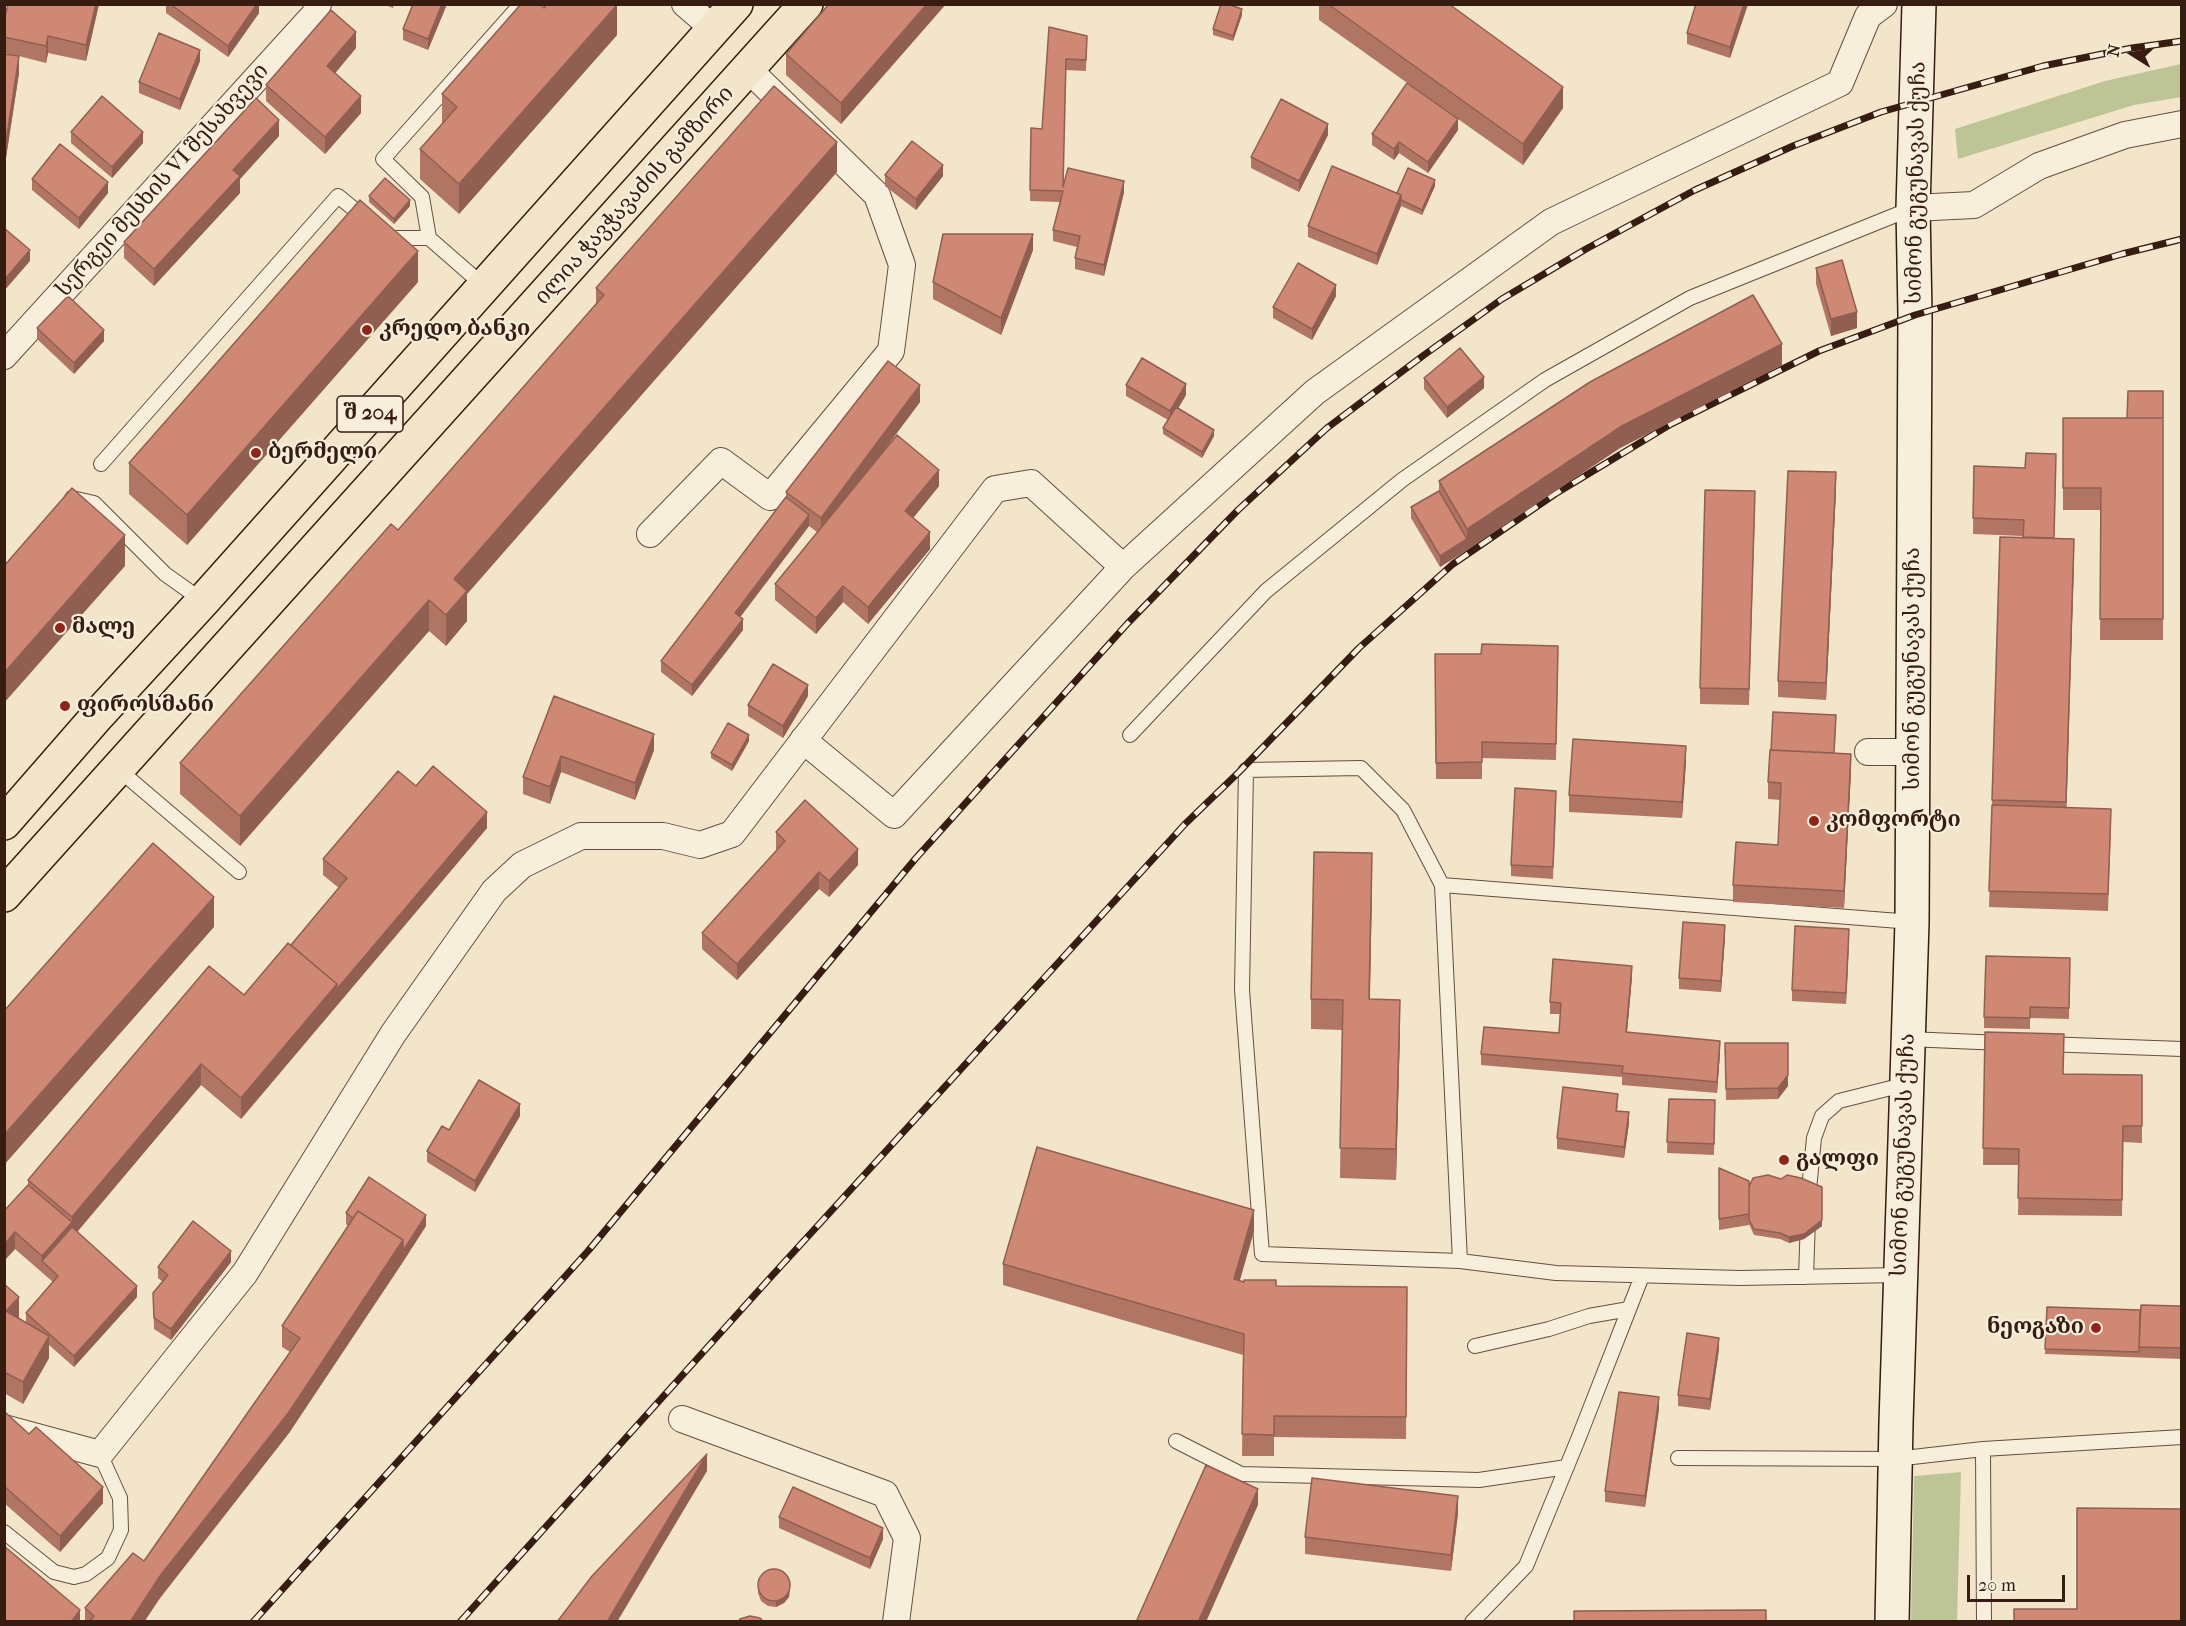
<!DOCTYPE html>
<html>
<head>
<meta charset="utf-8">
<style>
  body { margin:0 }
  #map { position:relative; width:2186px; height:1626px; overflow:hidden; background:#f2e5c9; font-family:"IM FELL French Canon",serif }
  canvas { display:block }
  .frame { position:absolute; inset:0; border:6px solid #361c11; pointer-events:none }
  .north { position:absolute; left:2102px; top:24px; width:60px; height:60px; -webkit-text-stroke:4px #f7eedc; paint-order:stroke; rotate:281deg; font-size:16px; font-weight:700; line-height:24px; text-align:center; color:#361c11 }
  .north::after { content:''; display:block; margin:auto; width:21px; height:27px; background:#361c11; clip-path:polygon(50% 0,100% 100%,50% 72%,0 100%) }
  .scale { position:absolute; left:1967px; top:1575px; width:98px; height:27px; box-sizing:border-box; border:3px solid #361c11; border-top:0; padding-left:8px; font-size:18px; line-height:21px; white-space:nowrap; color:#361c11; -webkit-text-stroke:4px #f7eedc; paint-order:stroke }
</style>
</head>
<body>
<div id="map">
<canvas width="2186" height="1626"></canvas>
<div class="frame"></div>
<div class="north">N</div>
<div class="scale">20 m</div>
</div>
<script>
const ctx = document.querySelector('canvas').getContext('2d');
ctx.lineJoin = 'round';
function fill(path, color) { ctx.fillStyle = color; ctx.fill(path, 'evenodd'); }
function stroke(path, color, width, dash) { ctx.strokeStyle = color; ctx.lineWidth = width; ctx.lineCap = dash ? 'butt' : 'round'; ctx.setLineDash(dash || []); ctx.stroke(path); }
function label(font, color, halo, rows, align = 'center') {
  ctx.font = font + ' "IM FELL French Canon","Noto Serif Georgian",serif'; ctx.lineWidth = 4.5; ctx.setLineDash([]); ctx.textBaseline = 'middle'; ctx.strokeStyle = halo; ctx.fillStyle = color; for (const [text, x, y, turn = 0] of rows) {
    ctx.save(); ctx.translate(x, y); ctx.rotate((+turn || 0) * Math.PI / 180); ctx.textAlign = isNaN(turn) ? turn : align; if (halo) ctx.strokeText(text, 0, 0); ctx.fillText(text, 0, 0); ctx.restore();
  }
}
const green = new Path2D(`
  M2181,64V97L2134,105L1958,159L1955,129L2105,81Z
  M1961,1472L1957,1621H1911L1914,1476Z`);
const lane = new Path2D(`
  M386,235L390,238H429L484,286
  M429,238L422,197L383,159L521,4
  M101,464L338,196L366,219
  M72,498L94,503L165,574L203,601
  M1130,735L1266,591L1402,480L1545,380L1690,298L1913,208
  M118,769L239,872
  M1442,885L1403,810L1361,768L1246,770L1242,990L1262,1254L1460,1261L1442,885L1912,922
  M1908,1039L2002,1043
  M2045,1044L2182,1049
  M1808,1200L1814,1138L1822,1116L1839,1101L1907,1084
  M1460,1261L1556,1273L1740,1278L1900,1275
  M1806,1277L1808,1219
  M1475,1346L1549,1329L1589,1316L1629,1309
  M1176,1441L1241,1474L1479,1480L1567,1467
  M1983,1449L1984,1622
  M1678,1458L1895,1459L1983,1449L2182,1437
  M4,1532L54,1572L74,1577L86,1574L108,1558L121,1530L120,1498L100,1454
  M1472,1622L1526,1566L1579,1437L1642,1276`);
const street = new Path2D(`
  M685,4L714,29
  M1913,208L1974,205L2039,166L2125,135L2182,124
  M4,356L315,14L318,4
  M650,534L721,461L770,497L891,351L902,265L877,195L749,70
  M803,740L894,815L1123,567
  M1868,752H1913
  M682,1419L885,1494L907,1538L896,1622
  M4,1428L100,1454L245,1273L393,1034L494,891L522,865L581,836H663L700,845L732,834L995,489L1031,483L1123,567L1315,392L1551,222L1840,83L1868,16L1884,4`);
const secondary = new Path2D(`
  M1892,1622L1896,1423L1912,922L1915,315L1913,208L1919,4`);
const primary = new Path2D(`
  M4,823L99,714L203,601L736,4
  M4,895L806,4`);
const rail = new Path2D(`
  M253,1622L588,1251L916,858L1128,623L1238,510L1327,428L1424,355L1502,299L1586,249L1695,190L1793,146L1881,112L2043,66L2132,48L2182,41
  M460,1622L769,1279L1185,824L1239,772L1359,648L1453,564L1555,494L1671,424L1819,351L1915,315L2122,254L2182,239`);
const wall = new Path2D(`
  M99,4L86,61L48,53L46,63L19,56V73L5,164H4V54L17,56L4,53V21Z
  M166,4H259V13L228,57L166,13Z
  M383,4H394L393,8Z
  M413,4H447L428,50L403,40V29Z
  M829,4H946L841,124L786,75V54Z
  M1319,4H1449L1563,108L1523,165L1458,119V130L1428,173L1399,153L1394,160L1372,145V134L1434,102L1319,20Z
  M1748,4L1730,58L1687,44V33Z
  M544,8L617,35L459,214L420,179V149L442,124V94Z
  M1242,15L1233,41L1213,35V29Z
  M1049,27L1087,36L1086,71L1066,70L1063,186L1124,192L1104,276L1075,269V258L1077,247L1053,241V230L1060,202L1030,201L1031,128L1042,129Z
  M356,48L335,73L361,113L325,154L266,101V85Z
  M200,61L180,110L139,93V82Z
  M71,132L143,143L112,178L71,143Z
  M1328,135L1299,192L1251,168V157Z
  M279,136L240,179V193L154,286L124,258V242Z
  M837,172L467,594V621L446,646L429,631L240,846L180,794V763L398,530L596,304V288Z
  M885,175L943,176L916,210L885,186Z
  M32,179L108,193L79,229L32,190Z
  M1435,186L1422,215L1401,206L1377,265L1308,237V226L1397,193Z
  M369,196L410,206L394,224L369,202Z
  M1033,250L1001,335L933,299V282Z
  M1816,268L1857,328L1831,336L1816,284Z
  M418,282L187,545L129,494V463Z
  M1336,296L1312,340L1273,318V307Z
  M37,328L104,341L74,374L37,339Z
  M1782,365L1620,448L1467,550L1440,567L1411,518V507L1439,491V481Z
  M1424,378L1484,388L1447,418L1424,389Z
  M1126,385L1186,395L1178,408L1214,436L1202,458L1163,434V428L1168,420L1126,396Z
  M2163,391V640H2100L2101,510H2063V418H2127Z
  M920,402L880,455L939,486L913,518L930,549L868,624L843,602L816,634L775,600V584L817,532L809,526L740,617L743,630L692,696L661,672V661L786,497V492Z
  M1974,466L2056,471L2054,538L2074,560L2066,807L2111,825L2108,911L1989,907L2000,537H2023V536L1973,534Z
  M1836,489L1826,700L1778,697V681Z
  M1755,507L1749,705L1700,704V688Z
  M1435,654L1558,663L1556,760L1482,758V779H1436Z
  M554,696L654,750L635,800L561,772L550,804L523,794V777Z
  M808,696L783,738L748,716V705Z
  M1836,726L1834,753L1851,770L1844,908L1733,902V885L1778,845L1781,800L1768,799V782Z
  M749,741L732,771L711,758V753Z
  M1686,762L1682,818L1569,812V795Z
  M416,786L487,828L241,1119L201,1085L77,1232L137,1297L74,1367L49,1345V1358L23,1404L4,1393V1284L19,1319L26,1323V1313L53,1282L15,1249L4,1261L28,1185V1180L244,995L291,945L339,888L323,875V859Z
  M1556,802L1553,879L1511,876V865Z
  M776,832L858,865L829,897L819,889L737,980L702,949V933L777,850L776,849Z
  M1372,883L1370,999L1400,1030L1396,1180L1340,1178L1342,1030L1311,1029V999Z
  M1725,936L1721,992L1679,989V978Z
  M1849,940L1846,1004L1792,1001V990Z
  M2070,958L2069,1019L2030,1018V1029L1984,1028V1017Z
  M1632,977L1627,1032L1720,1052L1717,1093L1622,1085V1077L1481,1065V1054L1559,1033L1560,1014H1550V1002Z
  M1985,1032L2063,1074L2142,1075V1143L2123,1142L2122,1216L2018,1215L2019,1165H1983Z
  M1725,1043L1788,1086L1778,1099L1726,1100Z
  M1669,1099L1715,1100L1714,1155L1667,1153Z
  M1618,1105L1617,1111L1629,1123L1624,1158L1557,1149V1138Z
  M520,1116L475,1192L427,1162V1151L449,1130Z
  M1719,1168L1749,1187H1822V1226L1804,1239L1789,1243L1780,1239L1754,1235L1749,1224V1225L1719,1230Z
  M346,1213L426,1226L289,1433L160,1598L144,1622H85V1608L144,1561L290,1352L282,1347V1326L348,1226L346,1224Z
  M1254,1231L1239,1281L1276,1286L1407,1287L1406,1439L1274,1437V1456H1242L1243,1355L1003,1285V1264Z
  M231,1262L171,1340L154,1329L153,1293L163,1282L158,1278V1267Z
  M2181,1306V1359L2045,1354L2047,1307L2140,1310Z
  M1719,1349L1710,1410L1678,1406V1395Z
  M1659,1409L1645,1507L1605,1502V1491Z
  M4,1415L29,1434L103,1503L60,1552L4,1503Z
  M1458,1513L1451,1571L1305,1554V1537Z
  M779,1517L883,1539L870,1569L779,1528Z
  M758,1588H790L789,1597L784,1603L776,1607L768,1606L761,1601L758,1593Z`);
const shadedWall = new Path2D(`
  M96,4H99L86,61V45Z
  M257,4H259V13L228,57V46Z
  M442,4H447L428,50V39Z
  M927,4H946L841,124V103Z
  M1744,4H1748L1730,58V47Z
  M617,5V35L459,214V184Z
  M1242,9V15L1233,41V36Z
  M356,32V48L327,83V66Z
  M48,36V53L46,63V46Z
  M200,50V61L180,110V99Z
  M19,56V73L5,164V148Z
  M1563,87V108L1523,165V144Z
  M361,96V113L325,154V137Z
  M1458,119V130L1428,173V162Z
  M279,120V136L240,179V193L154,286V269L233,170Z
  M1328,124V135L1299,192V181Z
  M143,132V143L112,178V167Z
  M837,142V172L467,594V621L446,646V615L454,579Z
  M1399,142V153L1394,160V149Z
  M943,165V176L916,210V199Z
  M1435,180V186L1422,215V210Z
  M1124,181V192L1104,276V265Z
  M108,182V193L79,229V218Z
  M1401,195V206L1377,265V254Z
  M410,200V206L394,224V219Z
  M1033,234V250L1001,335V318Z
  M30,250V261L4,291V280Z
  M418,251V282L187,545V515Z
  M1336,285V296L1312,340V329Z
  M1857,312V328L1831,336V319Z
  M104,330V341L74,374V363Z
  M1782,344V365L1620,448L1467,550V529L1620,427Z
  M1484,377V388L1447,418V407Z
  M1186,384V395L1170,422V411Z
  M920,385V402L821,535V518Z
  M1214,430V436L1202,458V452Z
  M939,470V486L905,528V511Z
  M1836,472V489L1826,700V683Z
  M809,515V526L735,624V613Z
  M930,532V549L868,624V607Z
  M125,535V566L4,703V673Z
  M1467,539V550L1440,567V556Z
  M2074,539V560L2066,824V802Z
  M843,586V602L816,634V618Z
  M429,600V631L240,846V816Z
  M743,619V630L692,696V685Z
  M808,685V696L783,738V726Z
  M654,734V750L635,800V783Z
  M749,735V741L732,771V765Z
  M1686,746V762L1682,818V802Z
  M1851,754V770L1844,908V891Z
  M561,756V772L550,804V787Z
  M487,812V828L241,1119V1098L337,984Z
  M858,849V865L829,897V881Z
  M1372,853V883L1369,1030V999Z
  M819,872V889L737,980V964Z
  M214,897V927L4,1165V1135Z
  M1725,925V936L1721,992V981Z
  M1849,929V940L1846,1004V993Z
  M1632,966V977L1626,1043V1032Z
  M1400,1000V1030L1396,1180V1149Z
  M1720,1041V1052L1717,1093V1082Z
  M201,1064V1085L72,1238L42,1261V1256L72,1222V1217Z
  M1788,1075V1086L1778,1099V1088Z
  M520,1104V1116L475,1192V1181Z
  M1629,1112V1123L1624,1158V1147Z
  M1254,1210V1231L1234,1301V1279Z
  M426,1215V1226L403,1262V1251Z
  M1822,1220V1226L1804,1239L1789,1243V1237Z
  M15,1232V1249L4,1261V1245Z
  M403,1240V1262L289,1433L160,1598L144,1622H130L160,1576Z
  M231,1251V1262L171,1340V1329Z
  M137,1286V1297L74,1367V1356Z
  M19,1297V1318L6,1333V1311Z
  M49,1336V1358L23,1404V1382Z
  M1719,1338V1349L1710,1410V1399Z
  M1659,1397V1409L1645,1507V1496Z
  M707,1454V1471L617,1622H607Z
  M103,1487V1503L60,1552V1536Z
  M1258,1489V1505L1206,1622H1198Z
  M1458,1496V1513L1451,1571V1555Z
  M883,1528V1539L870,1569V1558Z
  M790,1583L789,1597L784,1603L776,1607V1601Z
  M80,1610V1622H71Z`);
const building = new Path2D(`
  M8,4H96L86,45L48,36L46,46L4,37V21Z
  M170,4H257L228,46Z
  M413,4H442L428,39L403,29Z
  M521,4H540L544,8L547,4L617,5L459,184L420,149L457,107L442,94Z
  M829,4H927L841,103L786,54Z
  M1221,4H1227L1242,9L1233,36L1213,29Z
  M1328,4H1449L1563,87L1523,144Z
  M1696,4H1744L1730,47L1687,33Z
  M331,10L356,32L327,66L361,96L325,137L266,85Z
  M1049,27L1087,36L1086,60L1066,59L1063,187L1068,168L1124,181L1104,265L1075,258L1080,236L1053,230L1063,191L1030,190L1031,128L1042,129Z
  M159,33L200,50L180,99L139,82Z
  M4,54L19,56L5,148H4Z
  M1407,83L1458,119L1428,162L1399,142L1394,149L1372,134Z
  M774,86L837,142L454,579L467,591L446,615L429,600L240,816L180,763L391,524L398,530L604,295L596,288Z
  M102,96L143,132L112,167L71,132Z
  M256,98L279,120L233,170L240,176L154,269L124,242Z
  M1281,99L1328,124L1299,181L1251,157Z
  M912,141L943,165L916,199L885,175Z
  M60,144L108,182L79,218L32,179Z
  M1332,166L1401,195L1377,254L1308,226Z
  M1408,168L1435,180L1422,210L1401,200V195L1397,193Z
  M385,178L410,200L394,219L369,196Z
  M360,200L418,251L187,515L129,463Z
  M4,228L30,250L4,280Z
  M943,234H1033L1001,318L933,282Z
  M1842,260L1857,312L1831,319L1816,268Z
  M1298,263L1336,285L1312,329L1273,307Z
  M1753,295L1782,344L1620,427L1467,529L1439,481L1590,382Z
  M68,296L104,330L74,363L37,328Z
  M1460,348L1484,377L1447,407L1424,378Z
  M1142,358L1186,384L1170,411L1126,385Z
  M888,361L920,385L821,518L786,492Z
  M2128,391H2163V418H2127Z
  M1176,407L1214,430L1202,452L1163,428Z
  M2063,418H2163V619H2100L2101,488H2063Z
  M897,435L939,470L905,511L930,532L868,607L843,586L816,618L775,584Z
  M2026,453L2056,454L2054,538L2023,537L2024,520L1973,518L1974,466L2025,468Z
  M1788,471L1836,472L1826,683L1778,681Z
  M72,488L125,535L4,673V566Z
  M1705,490L1755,491L1749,689L1700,688Z
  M1439,491L1467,539L1440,556L1411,507Z
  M786,497L809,515L735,613L743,619L692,685L661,661Z
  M2000,537L2074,539L2066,802L1992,800Z
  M1482,644L1558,646L1556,744L1482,742V762L1436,763L1435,654H1481Z
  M773,664L808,685L783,726L748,705Z
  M554,696L654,734L635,783L561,756L550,787L523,777Z
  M1773,712L1836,715L1834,753L1771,750Z
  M728,723L749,735L732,765L711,753Z
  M1573,739L1686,746L1682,802L1569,795Z
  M1770,750L1851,754L1844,891L1733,885L1736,842L1778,845L1781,783L1768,782Z
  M433,766L487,812L337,989V984L291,945L347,878L323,859L398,771L416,786Z
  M1515,788L1556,791L1553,867L1511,865Z
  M805,800L858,849L829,881L819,872L737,964L702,933L785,841L776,832Z
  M1992,805L2111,809L2108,894L1989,891Z
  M153,843L214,897L4,1135V1011Z
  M1314,852L1372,853L1369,999L1400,1000L1396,1149L1340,1148L1343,1000L1311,999Z
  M1683,922L1725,925L1721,981L1679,978Z
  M1795,926L1849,929L1846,993L1792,990Z
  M288,943L337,984L241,1098L201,1064L72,1217L28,1180L209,966L244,995Z
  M1986,956L2070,958L2069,1008L2030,1007V1018L1984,1017Z
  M1553,959L1632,966L1626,1032L1720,1041L1717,1082L1622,1073L1623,1066L1481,1054L1484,1027L1559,1033L1561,1003L1550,1002Z
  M1985,1032L2064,1034L2063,1074L2142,1075V1126H2123L2122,1200L2018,1198L2019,1149L1983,1148Z
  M1725,1043H1788V1075L1778,1088L1726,1089Z
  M479,1080L520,1104L475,1181L427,1151L442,1126L449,1130Z
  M1563,1087L1618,1094L1616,1111L1629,1112L1624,1147L1557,1138Z
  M1669,1099L1715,1100L1714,1144L1667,1142Z
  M1037,1147L1254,1210L1234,1279L1244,1282V1280H1276V1286L1407,1287L1406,1417L1274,1416V1435L1242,1434L1244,1334L1003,1264Z
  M1719,1168L1749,1181V1214L1719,1219Z
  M1768,1175L1781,1179L1787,1175L1801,1178L1822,1187V1220L1804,1234L1789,1237L1780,1233L1754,1229L1749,1220V1187L1753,1178Z
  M369,1177L426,1215L403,1251V1240L358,1211L353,1218L346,1213Z
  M28,1185L72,1222L42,1256L15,1232L4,1245V1211Z
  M358,1211L403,1240L289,1412L160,1576L130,1622H89L94,1616L85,1608L133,1553L144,1561L300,1338L282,1326Z
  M193,1221L231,1251L171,1329L154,1318L153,1293L168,1275L158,1267Z
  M72,1227L137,1286L74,1356L26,1313L58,1276L42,1261Z
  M4,1284L19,1297L6,1311L49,1336L23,1382L4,1372Z
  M2141,1305L2181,1306V1348L2139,1347Z
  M2047,1307L2140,1310L2139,1352L2045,1349Z
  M1687,1333L1719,1338L1710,1399L1678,1395Z
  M1619,1392L1659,1397L1645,1496L1605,1491Z
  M6,1413L29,1434L36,1427L103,1487L60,1536L4,1486V1415Z
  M707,1454L607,1622H557L592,1576Z
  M1206,1465L1258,1489L1198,1622H1136Z
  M1312,1478L1458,1496L1451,1555L1305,1537Z
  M793,1487L883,1528L870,1558L779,1517Z
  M2077,1508L2181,1509V1622H2014V1609H2077Z
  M4,1546L80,1610L71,1622H4Z
  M758 1585a16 16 0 1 1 32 0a16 16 0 1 1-32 0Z
  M1766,1610V1622H1574V1611Z
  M750,1616L760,1618L764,1622H738L740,1619Z`);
const markers = [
  [367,330,6,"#8f2418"],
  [256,453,6,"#8f2418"],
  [60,628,6,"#8f2418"],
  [65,706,6,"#8f2418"],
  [1814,821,6,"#8f2418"],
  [1784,1160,6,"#8f2418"],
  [2096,1328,6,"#8f2418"]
];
const shields = [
  [370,414,66]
];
const shieldNames = [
  ["შ 204",370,414]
];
const streetNames = [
  ["სერგეი მესხის VI შესახვევი",163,181,-48],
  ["სიმონ გუგუნავას ქუჩა",1917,183,-89],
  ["ილია ჭავჭავაძის გამზირი",635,196,-48],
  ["სიმონ გუგუნავას ქუჩა",1914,669,-90],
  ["სიმონ გუგუნავას ქუჩა",1904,1155,-88]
];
const poiNames = [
  ["კრედო ბანკი",379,330],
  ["ბერმელი",268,453],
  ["მალე",72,628],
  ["ფიროსმანი",77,706],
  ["კომფორტი",1826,821],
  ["გალფი",1796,1160],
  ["ნეოგაზი",2084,1328,"right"]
];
fill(green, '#bdc495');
stroke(lane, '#654e3f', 16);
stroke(street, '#654e3f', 28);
stroke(secondary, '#361c11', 36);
stroke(primary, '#361c11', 36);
stroke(lane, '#f7eedc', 14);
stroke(street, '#f7eedc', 26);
stroke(secondary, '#f7eedc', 33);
stroke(primary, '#f2e5c9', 33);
stroke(rail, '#361c11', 7);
stroke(rail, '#f7eedc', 4.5, [14]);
fill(wall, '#b17564');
fill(shadedWall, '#905f51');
fill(building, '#ce8874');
stroke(building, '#905f51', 1.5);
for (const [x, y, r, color] of markers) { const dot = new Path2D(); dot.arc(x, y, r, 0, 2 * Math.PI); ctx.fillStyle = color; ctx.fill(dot); stroke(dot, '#f7eedc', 2); }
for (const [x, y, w] of shields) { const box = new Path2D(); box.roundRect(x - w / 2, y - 18, w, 36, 4.5); ctx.fillStyle = '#f7eedc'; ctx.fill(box); stroke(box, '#361c11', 1.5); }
label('bold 21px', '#361c11', null, shieldNames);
label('22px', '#361c11', '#f7eedc', streetNames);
label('bold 22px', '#361c11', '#f7eedc', poiNames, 'left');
</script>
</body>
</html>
